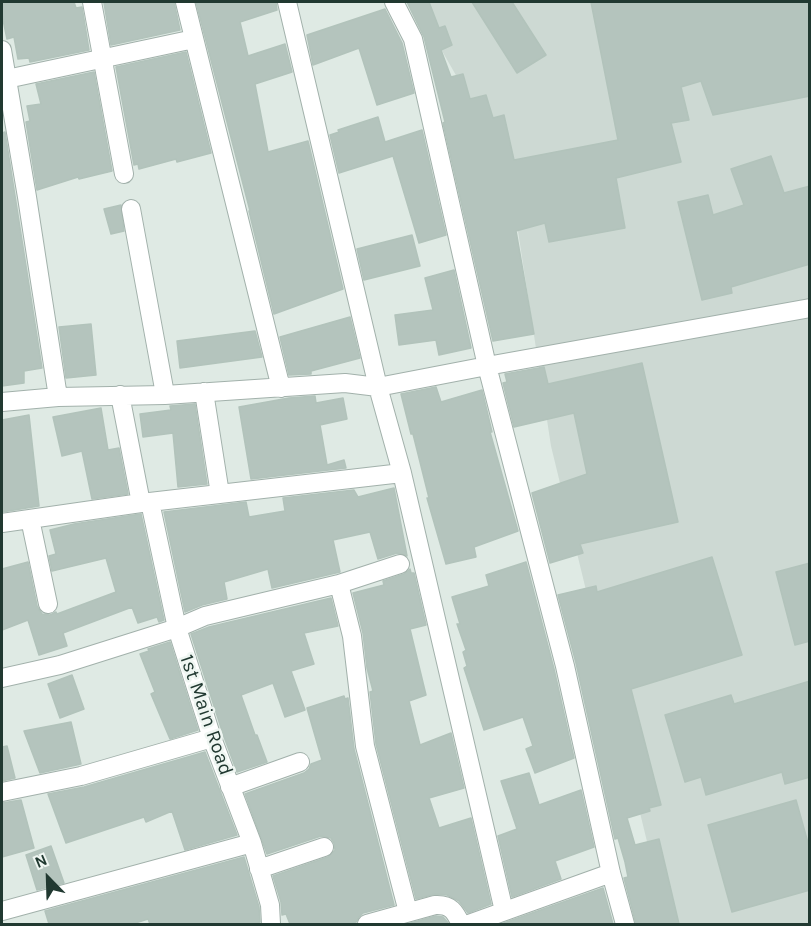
<!DOCTYPE html>
<html>
<head>
<meta charset="utf-8">
<style>
  body { margin:0 }
  #map { position:relative; width:811px; height:926px; overflow:hidden; background:#dfeae4; font-family:Karla,sans-serif }
  canvas { display:block }
  .frame { position:absolute; inset:0; border:3px solid #213931; pointer-events:none }
  .north { position:absolute; left:18px; top:848px; width:60px; height:60px; -webkit-text-stroke:4px #eff6f2; paint-order:stroke; rotate:337deg; font-size:16px; font-weight:700; line-height:24px; text-align:center; color:#213931 }
  .north::after { content:''; display:block; margin:auto; width:21px; height:27px; background:#213931; clip-path:polygon(50% 0,100% 100%,50% 72%,0 100%) }
</style>
</head>
<body>
<div id="map">
<canvas width="811" height="926"></canvas>
<div class="frame"></div>
<div class="north">N</div>
</div>
<script>
const ctx = document.querySelector('canvas').getContext('2d');
ctx.lineJoin = 'round';
function fill(path, color) { ctx.fillStyle = color; ctx.fill(path, 'evenodd'); }
function stroke(path, color, width, dash) { ctx.strokeStyle = color; ctx.lineWidth = width; ctx.lineCap = dash ? 'butt' : 'round'; ctx.setLineDash(dash || []); ctx.stroke(path); }
function label(font, color, halo, rows, align = 'center') {
  ctx.font = font + ' Karla,sans-serif'; ctx.lineWidth = 5; ctx.setLineDash([]); ctx.textBaseline = 'middle'; ctx.strokeStyle = halo; ctx.fillStyle = color; for (const [text, x, y, turn = 0] of rows) {
    ctx.save(); ctx.translate(x, y); ctx.rotate((+turn || 0) * Math.PI / 180); ctx.textAlign = isNaN(turn) ? turn : align; if (halo) ctx.strokeText(text, 0, 0); ctx.fillText(text, 0, 0); ctx.restore();
  }
}
const built = new Path2D(`
  M414,2H809V924H667L551,446L508,166Z`);
const building = new Path2D(`
  M2,2H74L76,8L82,7L89,50L30,62L29,58L18,59L14,37L7,39L2,15Z
  M109,2H174L180,30L111,45L104,3Z
  M196,2H276L277,10L240,22L248,56L285,44L292,72L255,84L268,152L308,141L343,289L274,314L249,211H250Z
  M407,2H429L439,28L445,26L452,45L441,50L451,77L463,74L470,99L486,95L493,118L504,115L514,160L618,140L591,2H810V96L713,115L701,81L681,87L689,120L671,123L681,162L616,178L625,228L549,242L545,223L516,231L534,334L493,341L443,123L445,122L424,37Z
  M472,2H512L546,55L517,73Z
  M385,9L402,43L414,93L377,105L359,48L313,65L307,35Z
  M186,52L211,153L177,162L176,159L139,169L138,164L134,165L116,67Z
  M94,72L112,171L79,179L78,177L37,190L26,122L30,121L27,106L41,104L36,84Z
  M378,117L385,142L422,130L446,235L419,243L393,156L339,173L330,135L339,132L338,130Z
  M5,132L42,368L24,371V383L2,386V133Z
  M771,156L784,193L810,186V264L731,287L732,293L702,300L678,202L708,195L713,215L744,205L731,169Z
  M121,205L124,231L111,234L104,209Z
  M412,235L420,266L364,280L357,249Z
  M454,270L471,348L439,355L436,340L399,345L395,315L433,310L425,278Z
  M350,317L360,358L311,371V374L289,375L280,337Z
  M91,324L96,375L66,378L59,327Z
  M255,331L262,357L180,368L177,341Z
  M642,363L678,522L580,544L583,553L550,563L532,493L587,474L574,413L514,427L503,383L507,382L505,374L544,367L548,384Z
  M436,387L441,402L482,390L492,432H490L518,531L474,547L476,557L446,564L427,498H429L413,434H411L401,394Z
  M315,396L316,403L343,398L347,419L320,425L327,465L344,460L346,468L251,479L239,407L289,398Z
  M195,404L207,484L178,487L173,433L143,437L140,414L171,410L170,406Z
  M101,408L108,450L119,448L128,494L92,499L82,451L62,456L53,417Z
  M29,415L39,506L2,512V420Z
  M394,488L407,556L397,553L378,559L370,532L333,540L340,572L272,588L268,569L224,582L227,599L202,605L185,612L164,512L246,502L249,517L285,511L283,498L354,490L358,497Z
  M141,514L164,620L159,622L157,617L138,623L132,607L63,633L67,646L39,655L28,620L2,630V569L28,562L37,606L42,614L50,615L56,612L57,614L116,592L106,558L52,571L49,556L56,554L50,530L74,524Z
  M712,557L742,655L631,689L661,805L649,808L650,811L627,818L635,845L659,839L679,924H636L624,878L628,877L625,862L618,838L615,839L576,663L558,595L596,586L597,592Z
  M526,562L554,669L574,758L535,773L526,749L533,746L523,717L484,730L464,668L467,666L463,652L466,650L457,624H460L452,597L489,586L486,575Z
  M810,563V641L795,645L776,572Z
  M410,569L411,573H414L426,625L410,629L426,695L409,701L420,745L451,733L464,788L429,798L439,828L471,818L491,904L468,913L459,901L447,895L435,894L416,899L376,744L370,692L373,691L367,668L363,633L353,593L384,585L383,581L404,574Z
  M331,598L338,626L304,633L314,664L291,671L305,710L285,717L273,683L241,695L255,735H257L267,762L237,772L223,734L191,634L209,627Z
  M170,642L198,730L170,739L151,694L155,692L140,654L149,651L148,649Z
  M72,675L84,709L60,718L48,684Z
  M810,681V777L785,784L782,772L706,795L701,777L685,782L665,715L731,695L734,704Z
  M344,696L345,699L348,698L354,749L394,905L363,913L359,917L356,922L350,924H290L286,914L282,915L281,902L273,876L328,857L335,850L334,843L331,838L321,836L267,854L245,794L304,773L309,769L311,764L322,760L307,708Z
  M71,722L81,764L40,773L24,731Z
  M7,746L15,778L2,781V747Z
  M205,752L237,835L185,850L172,811L146,822L144,817L66,843L48,794L84,787Z
  M529,773L539,805L581,790L594,847L555,861L561,879L512,897L498,836L517,829L501,781Z
  M21,800L34,848L2,857V803Z
  M796,800L810,850V890L732,912L708,825Z
  M51,846L64,883L37,890L26,855Z
  M244,857L259,907L260,922L253,924H150L148,919L132,924H49L45,911Z
  M603,888L613,924H501Z
  M436,916L443,917L449,924H407Z`);
const minor = new Path2D(`
  M92,2L124,174
  M185,2L281,388
  M287,2L378,387L402,473L504,911
  M394,2L413,39L487,366L565,666L611,873L625,924
  M2,50L27,197L58,397
  M2,80L194,39
  M131,209L165,394
  M204,392L220,494
  M120,395L141,503
  M2,402L58,397L165,395L345,383L378,387L487,366L810,308
  M150,502L177,628L212,738L252,843L270,905L271,924
  M30,519L48,604
  M2,523L141,503L402,473
  M339,584L352,636L365,746L408,912
  M2,678L60,665L177,628L205,616L339,584L400,564
  M230,787L300,762
  M2,792L81,776L212,738
  M259,869L324,847
  M2,911L252,843
  M367,924L435,905C451,904 455,912 461,924
  M469,924L611,873`);
const streetNames = [
  ["1st Main Road",206,715,71]
];
fill(built, '#cdd9d3');
fill(building, '#b4c4bd');
stroke(building, '#b2c3bb', 1.5);
stroke(minor, '#a2b1ab', 20);
stroke(minor, '#fff', 18);
label('20px', '#213931', '#eff6f2', streetNames);
</script>
</body>
</html>
